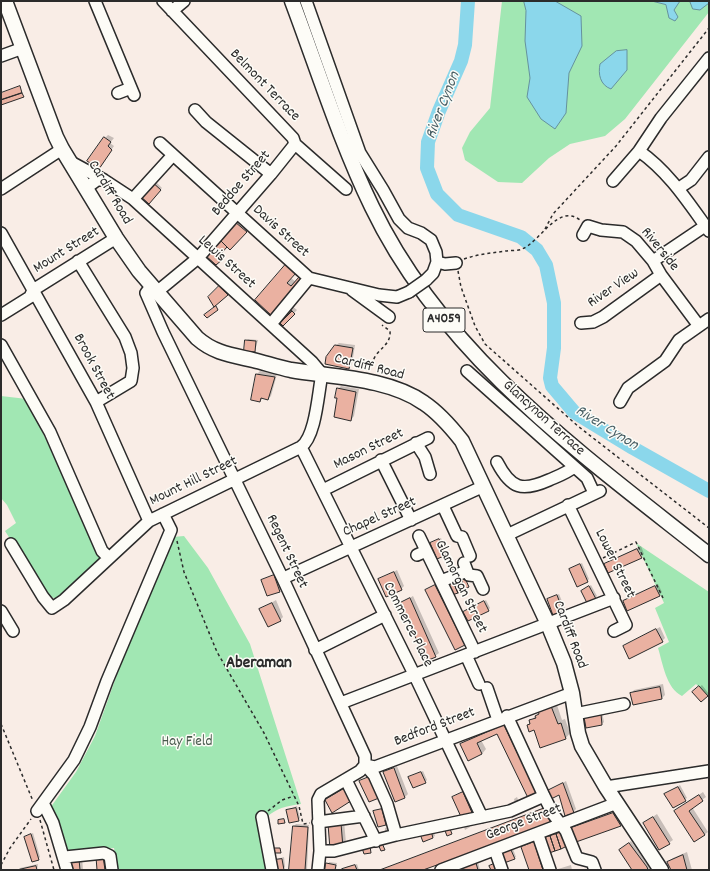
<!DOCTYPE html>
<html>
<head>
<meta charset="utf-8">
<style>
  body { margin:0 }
  #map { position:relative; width:710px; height:871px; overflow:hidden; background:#f9ede6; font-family:Dekko,sans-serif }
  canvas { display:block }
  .frame { position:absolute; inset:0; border:2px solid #2b2b2b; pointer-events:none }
</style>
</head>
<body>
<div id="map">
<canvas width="710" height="871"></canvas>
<div class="frame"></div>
</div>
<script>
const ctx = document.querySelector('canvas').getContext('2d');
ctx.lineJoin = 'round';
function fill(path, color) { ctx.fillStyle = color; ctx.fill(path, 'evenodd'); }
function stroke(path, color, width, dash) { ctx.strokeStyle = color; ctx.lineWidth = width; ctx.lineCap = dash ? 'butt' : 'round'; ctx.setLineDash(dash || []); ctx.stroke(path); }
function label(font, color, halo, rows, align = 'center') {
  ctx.font = font + ' Dekko,sans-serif'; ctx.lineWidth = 3; ctx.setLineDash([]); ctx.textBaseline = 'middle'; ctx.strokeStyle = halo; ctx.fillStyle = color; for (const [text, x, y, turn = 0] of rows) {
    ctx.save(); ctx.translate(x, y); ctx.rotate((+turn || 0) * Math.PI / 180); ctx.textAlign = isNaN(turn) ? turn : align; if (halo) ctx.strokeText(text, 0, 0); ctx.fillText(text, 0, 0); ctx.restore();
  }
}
const green = new Path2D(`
  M502,1H709V12L625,119L605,136L570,144L549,158L522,183L498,182L465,160L462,148L470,132L490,108Z
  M1,396L27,399L102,560L58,599L47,596L5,531L16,523L7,505L1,498Z
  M184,536L208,568L250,644L301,804C286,806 276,808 266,818L268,870H118L114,848L66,852L50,808L76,772L95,736L125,652L173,537Z
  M636,543L709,592V697L696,684L682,696C666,688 663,664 658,648L669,642L655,608L664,603Z`);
const water = new Path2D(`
  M524,1H555L581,16L582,46L569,73L566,113L555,129L541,119L527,97L530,78L525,41L526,11Z
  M652,1H680L674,10L678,17L675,21L669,18L666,5Z
  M690,1H709V3L700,10L693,9Z
  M627,50V70L611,89C600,85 598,74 600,64L616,51Z`);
const shadow = new Path2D(`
  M108,135L114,138L110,143L114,146L102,164L105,138Z
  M154,180L162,188L149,202Z
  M239,219L249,229L230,249L227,246L221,252L225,255L216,264L206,255Z
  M287,265L291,278L296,282L304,273L307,276L276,310Z
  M223,284L230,291L214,305L210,297Z
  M292,306L297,310L283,325L279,321Z
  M248,339L258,340L255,351L246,341Z
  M339,343L355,345L352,364L349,368L335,346Z
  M260,371L277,374L271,396L268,399L263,398L260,401L257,374Z
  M341,386L359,389L354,416L351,420L338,397V389Z
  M441,538L447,552L437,557L431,543Z
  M641,546L644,554L641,557L605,564Z
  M582,563L589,579L587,581L570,569Z
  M397,570L404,586L401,589L380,580Z
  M276,574L281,589L279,591L262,580Z
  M438,583L467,641L464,644L427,590Z
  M658,584L662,592L659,596L624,601Z
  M591,585L597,596L595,598L582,591Z
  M559,594L566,611L564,613L548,599Z
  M413,596L439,653L435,656L401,603Z
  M276,600L283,617L280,620L261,609Z
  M486,600L490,608L488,610L465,612Z
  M660,627L665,638L662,641L624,646Z
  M663,684L665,695L662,698L633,704L631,694L634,690Z
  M702,685L709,694L701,701L693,692Z
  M556,702L562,720L565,719L570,733L566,738L541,747L534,729L528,725L535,716Z
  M602,712L604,722L602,724L585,717Z
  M502,724L536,794L498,732L481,740L486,749L482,754L461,744L465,740Z
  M397,766L408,794L405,797L384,772Z
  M423,771L427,780L425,782L409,777Z
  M566,781L576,809L573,812L559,794L546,793Z
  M680,785L687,798L673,807L668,793Z
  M467,790L476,811L462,818L453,797Z
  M703,792L706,797L692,807L708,832L704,835L675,811Z
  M517,797L519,802L515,804L514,799Z
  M297,806L300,818L298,820L287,810Z
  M547,807L552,821L551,823L420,870H382Z
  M384,808L388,822L378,826L374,812Z
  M615,812L623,823L621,825L577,841L572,829L574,827Z
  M657,814L673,840L660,849L644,823Z
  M333,821H344L346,843L342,847Z
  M468,822L470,827L465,830L463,824Z
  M296,824L309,825L307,870H290L294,826Z
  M389,827L390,832L385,833V828Z
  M433,829L435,836L433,837L421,834Z
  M564,830L569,844L545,838L547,836Z
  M33,833L40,857L38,859L25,837Z
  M536,841L546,870H530L522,847Z
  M631,841L648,865L651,870H633L622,848Z
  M513,849L516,857L514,858L502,854Z
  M107,852L110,870H98Z
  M687,852L692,870H672L668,862L673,858Z
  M82,857L83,870H70Z
  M284,857L285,867L283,869L274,860Z
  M329,862L337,863L336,870H326Z
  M478,862L480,870H462L464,867Z
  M38,864L37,870H19L20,868Z
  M357,864L359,870H344L346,867Z
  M571,865L572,870H558V869Z`);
const river = new Path2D(`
  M468,1L465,45L461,61L439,111L428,142L427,168L437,194L458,215L521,237L537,250L546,265L554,303V348L550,378L552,386L574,412L633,448L709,491`);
const building = new Path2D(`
  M20,86L22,93L1,100V93Z
  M22,93L24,97L1,105V100Z
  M104,137L111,142L108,146L112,150L99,169L87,161Z
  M151,181L161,190L149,204L139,195Z
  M235,222L247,232L230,250L219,239Z
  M219,239L227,247L219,256L223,259L216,265L205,255Z
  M286,264L296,273L287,283L291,286L299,277L303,281L272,316L255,300Z
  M219,286L228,295L214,307L208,297Z
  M216,306L218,310L207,318L204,315Z
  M289,309L292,311L280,323L277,321Z
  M292,311L295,314L283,326L280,323Z
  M245,340L256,341L255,352L244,351Z
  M335,345L353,348L349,369L325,364L326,357Z
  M256,374L275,377L268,400L261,398L260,402L251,400Z
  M337,388L356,392L351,421L334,417L337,398H335Z
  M439,539L446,555L437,559L430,543Z
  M637,549L642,558L608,573L604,564Z
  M580,564L588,582L577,587L569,569Z
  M394,572L402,590L386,597L378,579Z
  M274,575L280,592L267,596L261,580Z
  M465,578L469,587L465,589L461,579Z
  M461,579L465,589L462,591L457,581Z
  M457,581L462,591L458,593L453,582Z
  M453,582L458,593L452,595L447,585Z
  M435,585L465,645L455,650L425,590Z
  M589,586L596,599L587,603L581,591Z
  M655,586L660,596L627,611L623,601Z
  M557,595L564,614L554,618L547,599Z
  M410,598L436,657L426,661L400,603Z
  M484,601L489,611L468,621L463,612Z
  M272,603L281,621L268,627L259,609Z
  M656,629L663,642L629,659L623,646Z
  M699,686L708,696L701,702L692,692Z
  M660,687L662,699L633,705L630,693Z
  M551,706L558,724L561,723L566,739L540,748L534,730L529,732L527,725L530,724L529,720L536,718L535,716L539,714L538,711Z
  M601,714L602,725L586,728L584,717Z
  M504,725L538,796L529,800L497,734L477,743L482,754L468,761L460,744Z
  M394,768L405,798L395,802L383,772Z
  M421,772L426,783L413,788L408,777Z
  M369,777L379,798L369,802L359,781Z
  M563,783L574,813L565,816L559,795L549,800L545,792Z
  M347,787L354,799L332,813L325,800Z
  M678,787L686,801L673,808L664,794Z
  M463,792L473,815L462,819L452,797Z
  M699,795L703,801L689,811L705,835L694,842L674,811Z
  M296,808L299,821L289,823L286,810Z
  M545,808L551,824L423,870H380Z
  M382,809L386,825L378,827L373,811Z
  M613,813L621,826L576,842L571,828Z
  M653,817L670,844L659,850L643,823Z
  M284,819L285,823L278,824V820Z
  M341,823L343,848L330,849L328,824Z
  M293,826L308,827L305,870H289Z
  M449,826L452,834L447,836L444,828Z
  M431,831L433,838L423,842L420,834Z
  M562,832L567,846L561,849L556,834Z
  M31,834L39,860L32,862L24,837Z
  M556,834L561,849L555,851L550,836Z
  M550,836L555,851L549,853L544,838Z
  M534,842L543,870H529L521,847Z
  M382,843L385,850L381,851L378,844Z
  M629,843L647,867L648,870H632L619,850Z
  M370,846L371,853L364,854L362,848Z
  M272,848H280L281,853H272Z
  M511,850L515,859L504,863L501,854Z
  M683,855L687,870H671L667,862Z
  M103,856L105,870H97L96,857Z
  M79,859L80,870H69L67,861Z
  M282,859L284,870H275L273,860Z
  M326,863L336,865L335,870H325Z
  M476,863L478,870H461V868Z
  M496,863L498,870H491L489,866Z
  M355,865L357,870H343L342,869Z
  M36,866L37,870H17Z`);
const path = new Path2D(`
  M545,229L553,214L616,146L709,28
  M464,259C478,254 492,253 506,251C511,250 518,251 522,249C540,242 558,203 580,220
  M458,271L461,287L475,326L485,344L579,427L709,528
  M369,370C371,365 373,360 376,355C382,347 391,343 390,331L382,325
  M177,541L184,572L217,652L264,733L299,806L303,824L310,823
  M603,558L636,542L663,598
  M1,724L33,801
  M268,811L282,800L294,796
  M40,820L54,870
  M1,865L10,848L31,819`);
const minor = new Path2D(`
  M95,1L134,95
  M163,1L293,138L295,144L346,189
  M306,1L360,153L383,190L399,219L408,228L421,233L431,240L436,252L437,262
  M172,11L184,1
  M1,56L23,48
  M118,93L131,88
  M195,110L206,122L271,174
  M160,143L309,278
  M639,151C669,172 688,202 709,231
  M69,161L104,180
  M613,181L639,151L661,118L709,58
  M679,188L691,180L709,157
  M1,189L62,149
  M133,199L173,155
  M1,233L96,402L149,521
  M583,235L588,226L601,230L623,232L636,241L653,261L661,275L699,326
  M78,261L125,337L131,353L133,368L131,381L96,402
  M653,261L705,226
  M309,278L379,295L397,297L409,292
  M426,280L433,273L437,262L445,264L456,263
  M152,285L146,293L163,332L283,579L365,756V765L374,775L387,804L396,835
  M352,290L389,317
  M158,291L198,258L271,174L295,144
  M1,315L30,297L33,290L116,238
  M581,323L593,322L603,317L661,275
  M271,324L309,278
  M1,345L50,432L102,551L108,557
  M467,371L587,478L594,493
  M620,402L628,388L665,361L679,340L709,319
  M416,443L425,457L430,474
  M301,447L414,674L482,817
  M381,460L411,520
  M497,462C511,489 522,492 549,480C558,476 567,473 574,467
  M323,490L428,438
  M568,505L626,625L614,631
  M443,506L457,536L462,537L470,556
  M507,535L600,491
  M419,536L475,652
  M11,544L43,597L52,608L64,600L149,521L301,447C316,436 318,393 322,374L312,362L133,199L104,180H97L86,188
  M417,555L426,551
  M467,571L469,575L477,576L483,589
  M288,576L484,486
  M441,581L467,571L464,563
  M1,611L13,631
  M315,650L385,615
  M466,655L479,684
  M487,688L498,720
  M341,703L614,598
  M575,714L624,704
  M507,716L544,796L553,814L566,831L577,858L592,862L595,870
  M365,765L375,767L572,693
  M346,780L376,841
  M606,787L709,771
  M43,803L53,823L67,870
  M37,811L74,760L90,727L107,681L171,530L163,514
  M262,817L272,870
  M318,822L364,816
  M538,835L550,870
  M495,850L502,870
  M320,851H334L396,835L510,811L544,796
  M65,857L104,853L110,856L112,870
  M318,870L320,851L318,800L321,794L360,771L365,765
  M441,870L617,803`);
const major = new Path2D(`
  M5,1L56,137L62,149L116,238L139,271L197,338C214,353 231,355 253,360C265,363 278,367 291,370C332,377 389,378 424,403C439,413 451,427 462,441L548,624L564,663L572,693L578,733L582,746L606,787L661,870
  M292,1C318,70 340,141 372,207C444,357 583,455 709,555`);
const minorBridge = new Path2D(`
  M409,292L426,280`);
const shields = [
  [444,320,42]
];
const shieldNames = [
  ["A4059",444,320]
];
const streetNames = [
  ["Belmont Terrace",264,86,46],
  ["Beddoe Street",242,184,-49],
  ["Cardiff Road",109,193,59],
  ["Davis Street",280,232,42],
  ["Riverside",659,250,51],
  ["Mount Street",67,251,-32],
  ["Lewis Street",226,263,42],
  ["River View",614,289,-34],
  ["Brook Street",93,367,62],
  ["Cardiff Road",369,368,14],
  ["Glancynon Terrace",543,419,42],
  ["Mason Street",369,450,-26],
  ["Mount Hill Street",194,482,-26],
  ["Chapel Street",380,518,-24],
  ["Regent Street",286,552,65],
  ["Lower Street",614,564,64],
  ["Glamorgan Street",460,587,64],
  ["Commerce Place",407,625,63],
  ["Cardiff Road",569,635,69],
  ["Bedford Street",435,728,-21],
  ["George Street",524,823,-21]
];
const parkNames = [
  ["Hay Field",187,743]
];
const waterNames = [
  ["River Cynon",444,106,-69],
  ["River Cynon",606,429,32]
];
const quarterNames = [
  ["Aberaman",259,665]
];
fill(green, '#a1e7b3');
fill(water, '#8bd7eb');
stroke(water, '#65929e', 1);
fill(shadow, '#0003');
stroke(river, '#8bd7eb', 14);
fill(building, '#eab1a1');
stroke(building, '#2b2b2b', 1);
stroke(minor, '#2b2b2b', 14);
stroke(major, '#2b2b2b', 17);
stroke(path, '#2b2b2b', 1.5, [3, 3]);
stroke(minor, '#fdfcf7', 11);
stroke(major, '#fdfcf7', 14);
stroke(minorBridge, '#2b2b2b', 14, []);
stroke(minorBridge, '#fdfcf7', 11);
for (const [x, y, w] of shields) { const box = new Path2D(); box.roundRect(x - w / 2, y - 12, w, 24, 3); ctx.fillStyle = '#fdfcf7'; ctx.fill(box); stroke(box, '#2b2b2b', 1); }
label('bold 14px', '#2b2b2b', null, shieldNames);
label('15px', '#2b2b2b', '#fdfcf7', streetNames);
label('15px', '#485a4d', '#fdfcf7', parkNames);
label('italic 16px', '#485f65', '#fdfcf7', waterNames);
label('bold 17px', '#2b2b2b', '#fdfcf7', quarterNames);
</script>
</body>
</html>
